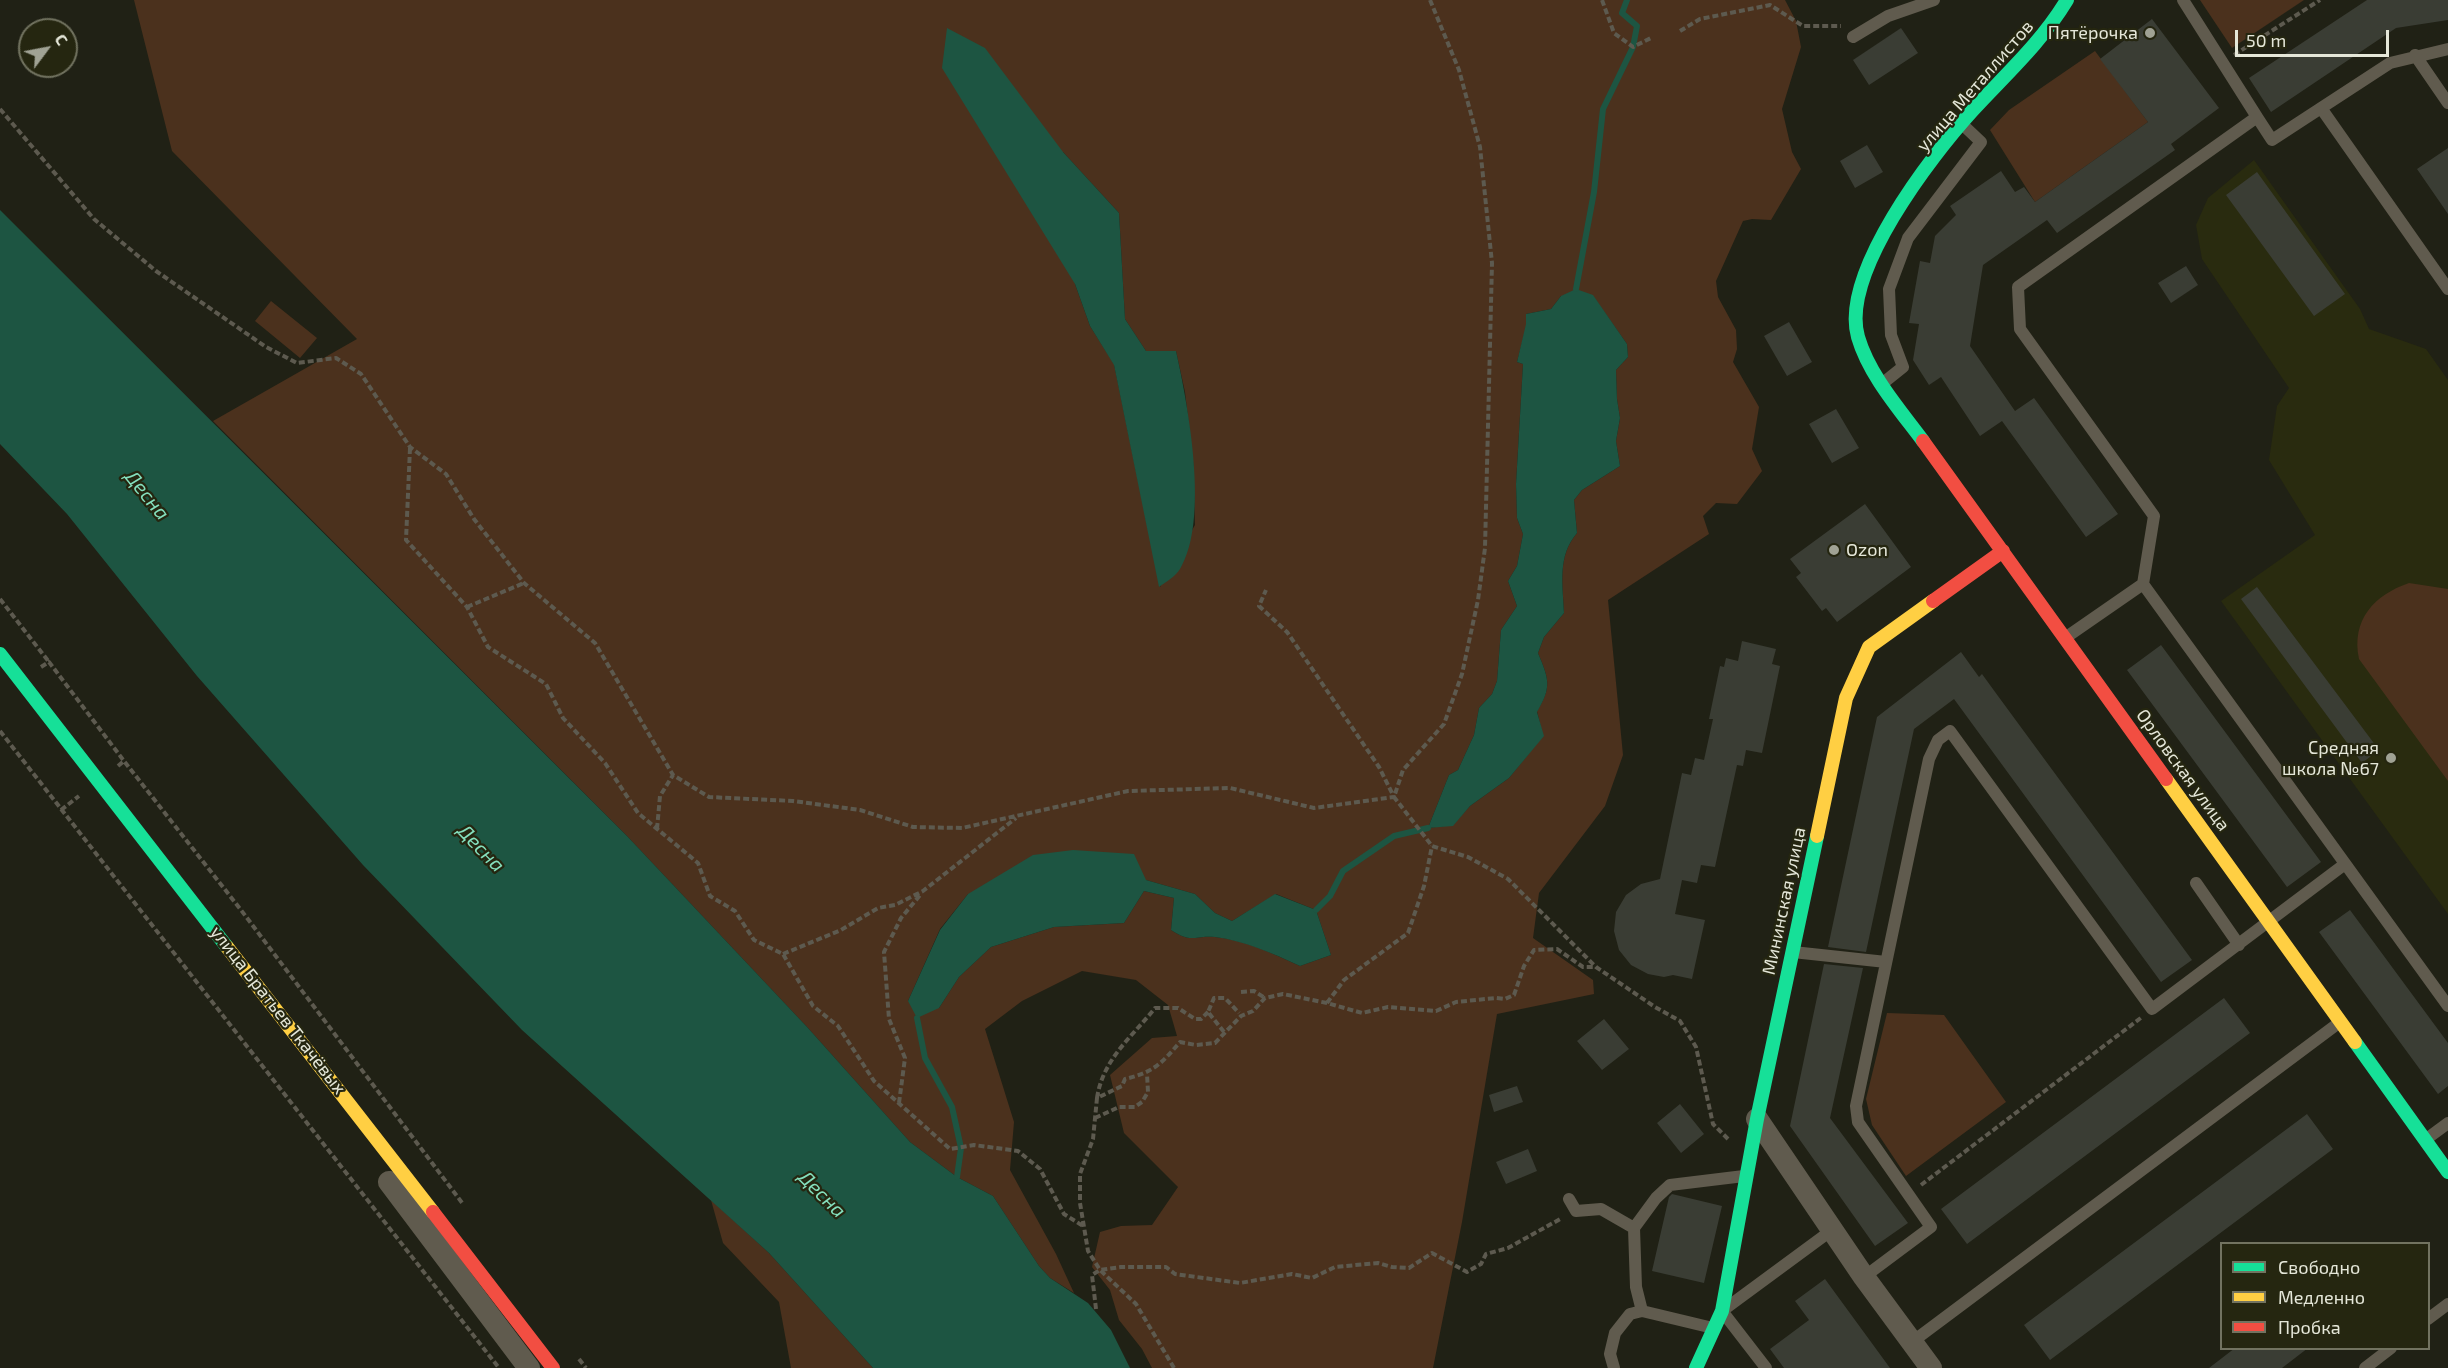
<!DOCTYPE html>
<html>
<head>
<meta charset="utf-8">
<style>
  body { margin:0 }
  #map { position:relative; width:2448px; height:1368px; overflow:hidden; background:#202115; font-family:"Exo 2",sans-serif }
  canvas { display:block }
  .legend { position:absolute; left:2220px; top:1242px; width:210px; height:108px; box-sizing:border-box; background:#252610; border:2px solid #727360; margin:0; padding:8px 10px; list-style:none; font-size:18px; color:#e5e7d9 }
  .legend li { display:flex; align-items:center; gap:12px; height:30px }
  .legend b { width:30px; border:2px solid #727360 }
  .north { position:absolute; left:18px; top:18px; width:60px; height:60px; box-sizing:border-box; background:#252610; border:2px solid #727360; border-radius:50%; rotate:58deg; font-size:16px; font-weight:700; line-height:24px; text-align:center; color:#e5e7d9 }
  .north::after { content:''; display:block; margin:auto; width:21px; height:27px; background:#a0a294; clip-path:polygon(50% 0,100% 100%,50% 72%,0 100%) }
  .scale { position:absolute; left:2235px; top:30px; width:154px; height:27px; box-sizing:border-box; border:3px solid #e5e7d9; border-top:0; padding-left:8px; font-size:18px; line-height:21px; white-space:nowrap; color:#e5e7d9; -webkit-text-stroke:4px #252610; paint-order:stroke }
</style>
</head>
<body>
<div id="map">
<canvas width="2448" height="1368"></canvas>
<ul class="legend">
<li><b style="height:8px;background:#16e098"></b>Свободно</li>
<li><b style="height:8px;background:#ffcf43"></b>Медленно</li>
<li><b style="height:8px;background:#f24e42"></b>Пробка</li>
</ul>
<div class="north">С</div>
<div class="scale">50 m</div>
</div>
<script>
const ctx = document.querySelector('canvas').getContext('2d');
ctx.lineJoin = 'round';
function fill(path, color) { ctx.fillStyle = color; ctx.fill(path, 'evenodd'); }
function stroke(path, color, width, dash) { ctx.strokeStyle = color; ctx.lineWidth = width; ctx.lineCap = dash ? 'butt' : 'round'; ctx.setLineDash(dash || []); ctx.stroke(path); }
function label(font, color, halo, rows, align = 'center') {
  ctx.font = font + ' "Exo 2",sans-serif'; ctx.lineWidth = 4.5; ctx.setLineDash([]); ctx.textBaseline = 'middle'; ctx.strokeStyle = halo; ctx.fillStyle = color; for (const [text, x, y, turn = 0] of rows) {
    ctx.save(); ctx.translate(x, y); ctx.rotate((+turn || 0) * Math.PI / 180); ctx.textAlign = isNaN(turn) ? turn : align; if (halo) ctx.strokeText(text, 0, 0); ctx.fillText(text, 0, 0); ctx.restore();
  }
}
const built = new Path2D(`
  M2254,160L2360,309L2369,329L2426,349L2448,380V914L2221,601L2315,535L2269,460L2277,406L2289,388L2202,259L2196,225L2208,198Z`);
const green = new Path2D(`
  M134,0H1785L1796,21L1801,47L1782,109L1792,152L1801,169L1771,220L1752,219L1743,221L1716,281L1718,297L1736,330L1737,349L1733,362L1759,407L1752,449L1762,471L1737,504L1716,503L1703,516L1709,534L1608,600L1623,755L1605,806L1539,893L1533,938L1593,980L1594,994L1497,1014L1462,1222L1433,1368H1152L1142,1349L1119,1320L1110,1290L1092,1267L1100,1232L1121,1226L1152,1225L1178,1187L1124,1133L1110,1075L1152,1038L1177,1036L1168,1005L1136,980L1082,971L1022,1001L985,1029L1014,1122L1010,1170L1056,1254L1074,1293L1050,1278L1039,1266L993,1196L957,1177L910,1142L808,1028L627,836L213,421L357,339L172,151ZM1063,152L1119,213L1125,319L1146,351H1176L1185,392L1193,461L1195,525L1160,587L1114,364L1090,326L1075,284ZM1561,296H1593L1627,344L1628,357L1616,370L1617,399L1620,418L1616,441L1620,466L1582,490L1574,500L1577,533C1557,556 1563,585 1564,613L1544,637L1538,653C1549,679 1552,687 1537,711L1543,736L1509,778L1470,806L1453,825L1428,828L1449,775L1458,770L1474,735L1479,708L1492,694L1497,681L1501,630L1517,606L1508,581L1517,566L1523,534L1517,518L1516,484L1523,364L1517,362L1527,324L1526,314L1551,309ZM1146,880L1195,894L1215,913L1232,921L1276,894L1316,910L1331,955L1300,966C1272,953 1245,940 1215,937C1193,935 1193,944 1171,930L1174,898L1144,891L1124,923L1054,927L991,947L959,977L939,1008L908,1001L940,929L968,894Z
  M2200,0H2304L2232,48Z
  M2095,51L2148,122L2035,202L1990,130L2009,110Z
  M271,301L317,338L300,358L255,321Z
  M2409,583L2448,589V781L2359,659C2351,620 2374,595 2409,583Z
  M1887,1013L1944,1015L2006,1102L1906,1176L1872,1125L1866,1099Z
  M711,1200L769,1253L873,1368H791L779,1302L723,1243Z`);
const water = new Path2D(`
  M947,28L985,48L1063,152L1119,213L1125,319L1146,351H1176C1188,405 1210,520 1180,569C1176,576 1166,582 1159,587L1114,365L1090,326L1075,284L942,68Z
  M0,210L627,836L808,1028L910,1142L957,1177L993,1196L1039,1266L1050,1278L1088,1303L1111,1330L1130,1368H873L769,1253L522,1030L363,865L197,676L67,514L0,444Z
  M1576,289L1593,295L1627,344L1628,357L1616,370L1617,399L1620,418L1616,441L1620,466L1582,490L1574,500L1577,533C1557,556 1563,585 1564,613L1544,637L1538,653C1549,679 1552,687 1537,712L1544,736L1509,778L1470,806L1453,826L1428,828L1449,775L1458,770L1474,735L1479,708L1492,694L1497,681L1501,630L1517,606L1508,581L1517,566L1523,534L1517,518L1516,484L1523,364L1517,362L1526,324V314L1551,309L1561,296Z
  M1073,850L1134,854L1146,880L1195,894L1215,913L1232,921L1275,894L1316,910L1331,955L1300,966C1272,953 1245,941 1215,937C1193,935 1193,944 1171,930L1174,898L1144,891L1124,923L1054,927L991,947L959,977L939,1008L917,1018L908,1001L940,930L968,894L1033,855Z`);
const stream = new Path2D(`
  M1576,289L1594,192L1603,109L1633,47L1637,26L1622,13L1627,0
  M1316,910L1330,896L1343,871L1394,836L1428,828
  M917,1018L925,1058L952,1107L961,1148L957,1177`);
const building = new Path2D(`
  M2367,0H2448V20L2396,28L2271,112L2249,78Z
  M2152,19L2219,108L2171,144L2175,150L2057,233L2047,220L1983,265L1970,346L2015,411L2034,398L2118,514L2086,537L2002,421L1980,436L1941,377L1929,385L1913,360L1919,324L1909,323L1920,261L1930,263L1935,236L1956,215L1950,206L2001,171L2015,192L2024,187L2035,202L2148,122L2100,59Z
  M1901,28L1918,53L1869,85L1853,60Z
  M1867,145L1883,172L1855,188L1840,161Z
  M2448,148V214L2417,169Z
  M2257,172L2345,294L2314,316L2226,195Z
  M2186,266L2198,285L2171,303L2158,283Z
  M1789,322L1812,362L1787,376L1764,336Z
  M1836,409L1859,448L1832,463L1809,424Z
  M1865,504L1911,567L1837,622L1826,608L1822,611L1796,577L1801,573L1790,559Z
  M2257,587L2379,750L2362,763L2241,599Z
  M1742,641L1776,649L1772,664L1780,666L1762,753L1746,750L1743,766L1737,765L1715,867L1701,865L1697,883L1682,880L1675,914L1705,920L1692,979L1673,975L1664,977L1648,974L1631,965L1619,950L1614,931L1616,912L1626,895L1641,884L1660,879L1682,773L1691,775L1695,758L1704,760L1713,719H1709L1720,666L1724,667L1726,658L1738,661Z
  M2161,645L2321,862L2287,887L2127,670Z
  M1961,652L1979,677L1982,674L1998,696L2192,960L2161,982L1954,699L1914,729L1866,952L1828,947L1877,717Z
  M2350,910L2448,1043V1086L2438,1094L2319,932Z
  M1824,964L1863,968L1830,1118L1908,1223L1875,1246L1790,1126Z
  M2224,998L2250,1033L1967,1244L1941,1209Z
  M1604,1019L1629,1049L1602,1070L1577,1041Z
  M1517,1086L1523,1102L1494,1112L1489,1095Z
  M1680,1104L1704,1134L1681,1153L1657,1123Z
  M2307,1114L2333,1149L2050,1360L2024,1325Z
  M1528,1149L1537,1171L1506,1184L1496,1162Z
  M1672,1194L1722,1206L1704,1283L1652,1271L1669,1197Z
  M1825,1279L1890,1368H1784L1770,1349L1809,1320L1795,1301Z
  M2235,1348H2308L2282,1368H2209Z`);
const path = new Path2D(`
  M1430,0L1459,70L1480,147L1492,263L1485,548L1478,600L1462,674L1444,724L1403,770L1394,797L1432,846L1468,857L1508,879L1596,967L1655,1007L1680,1021L1696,1047L1713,1124L1728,1139
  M1602,0L1614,33L1633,47L1651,38
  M1680,31L1700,19L1770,5L1803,26H1841
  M2234,55L2320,0
  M0,109L94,219L156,271L266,347L297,363L336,358L361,374L410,447L446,474L474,519L524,583L595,643L673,775L709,797L793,801L860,810L913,827L962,828L1128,791L1230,788L1314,808L1394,797L1379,767L1287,632L1259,606L1266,590
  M410,448L406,540L467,607L488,647L546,684L563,718L605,763L638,813L698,863L710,896L735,911L754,940L783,954L813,1006L838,1026L874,1081L950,1149L974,1145L1018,1151L1040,1169L1064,1214L1083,1226
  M0,599L49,662
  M467,607L524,583
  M41,667L49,662L124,761
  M0,731L499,1368
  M118,766L124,761L241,910L463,1204
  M61,810L79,796
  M657,829L660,796L673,775
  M783,954L841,930L878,908L895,905L923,891L1016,818
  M1241,992L1254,991L1265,998
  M1327,1003L1344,980L1408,933L1424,886L1432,846
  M1224,1032L1208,1012L1214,998H1225L1239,1013
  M1097,1098C1103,1059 1131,1038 1155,1008H1178L1195,1019H1201L1208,1012
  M899,1103L905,1058L889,1019L884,952L901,918L921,894
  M1095,1118L1119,1107H1135L1142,1102L1148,1092L1147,1074
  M1921,1185L2142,1017
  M1096,1309L1092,1275L1100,1270L1121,1267H1166L1175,1274L1240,1283L1292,1274L1312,1278L1335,1267L1378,1263L1392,1267L1409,1268L1432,1253L1467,1272L1481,1264L1486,1254L1508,1248L1562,1218
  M579,1359L586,1368
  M1174,1368L1136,1304L1100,1270L1088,1251L1080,1203V1174L1093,1139L1097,1098L1122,1086L1125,1079C1154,1072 1161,1064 1180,1042L1196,1045L1215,1043L1241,1016L1253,1011L1265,998L1283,994L1327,1003L1362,1013L1388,1007L1436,1011L1456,1002L1496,998L1505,999L1514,995L1524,966L1534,950L1557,949L1583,967H1595`);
const lane = new Path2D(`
  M1853,37L1888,16L1934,0
  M2415,55L2448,103
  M2321,108L2448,289
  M2257,117L2272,140L2390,63L2448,49
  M1883,383L1903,367L1891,335L1889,289L1908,238L1981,142L1963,125
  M2143,584L2448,1006
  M2065,638L2143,584L2154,516L2020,329L2018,287L2257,117L2183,0
  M2196,883L2239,945
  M1793,952L1886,962
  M2425,1140L2448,1123
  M1569,1199L1576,1211L1601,1209L1634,1228L1636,1287L1642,1311
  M1634,1228L1656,1198L1670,1185L1744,1176
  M1864,1277L1931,1227L1858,1122L1856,1106L1929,759L1938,740L1950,731L2152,1009L2345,864
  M2428,1319L2448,1304
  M1912,1342L2340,1022
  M1614,1368L1610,1354L1615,1333L1630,1314L1642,1311L1713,1328
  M1766,1368L1722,1311L1832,1230
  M2365,1368L2391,1348`);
const street = new Path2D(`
  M1757,1119L1864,1277L1931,1368
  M389,1182L529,1368`);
const fast = new Path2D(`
  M1923,441C1900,410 1869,375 1858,337C1840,274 1931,156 1972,111C2006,74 2041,43 2067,0
  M0,654L227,947
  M2355,1042L2448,1172
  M1696,1368L1722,1311L1757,1119L1817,836`);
const slow = new Path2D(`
  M2166,779L2355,1042
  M1817,836L1846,698L1869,647L1933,601
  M227,947L433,1212`);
const jam = new Path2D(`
  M1923,441L2166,779
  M1933,601L2003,551
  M433,1212L553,1368`);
const markers = [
  [2150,33,6,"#a0a294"],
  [1834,550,6,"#a0a294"],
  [2391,758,6,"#a0a294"]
];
const poiNames = [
  ["Пятёрочка",2138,33],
  ["Ozon",1846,550,"left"],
  ["Средняя",2379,748],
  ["школа №67",2379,769]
];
const streetNames = [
  ["улица Металлистов",1975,86,-49],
  ["Орловская улица",2183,770,54],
  ["Мининская улица",1784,901,-78],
  ["улица Братьев Ткачёвых",278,1010,52]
];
const waterNames = [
  ["Десна",147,495,51],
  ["Десна",481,848,46],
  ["Десна",822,1194,45]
];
fill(built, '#292b0f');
fill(green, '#4b311d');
fill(water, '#1d5542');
stroke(stream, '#1d5542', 6);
fill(building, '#3a3d34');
stroke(path, '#5d5a4f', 4, [6, 3]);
stroke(lane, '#605b4e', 12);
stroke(street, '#605b4e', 22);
stroke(fast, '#16e098', 14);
stroke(slow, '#ffcf43', 14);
stroke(jam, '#f24e42', 14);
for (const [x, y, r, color] of markers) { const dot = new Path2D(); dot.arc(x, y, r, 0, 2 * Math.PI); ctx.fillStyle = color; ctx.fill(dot); stroke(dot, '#252610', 2); }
label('18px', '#e5e7d9', '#252610', poiNames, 'right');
label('18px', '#e5e7d9', '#252610', streetNames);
label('italic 20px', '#84dfbd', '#252610', waterNames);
</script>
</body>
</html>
